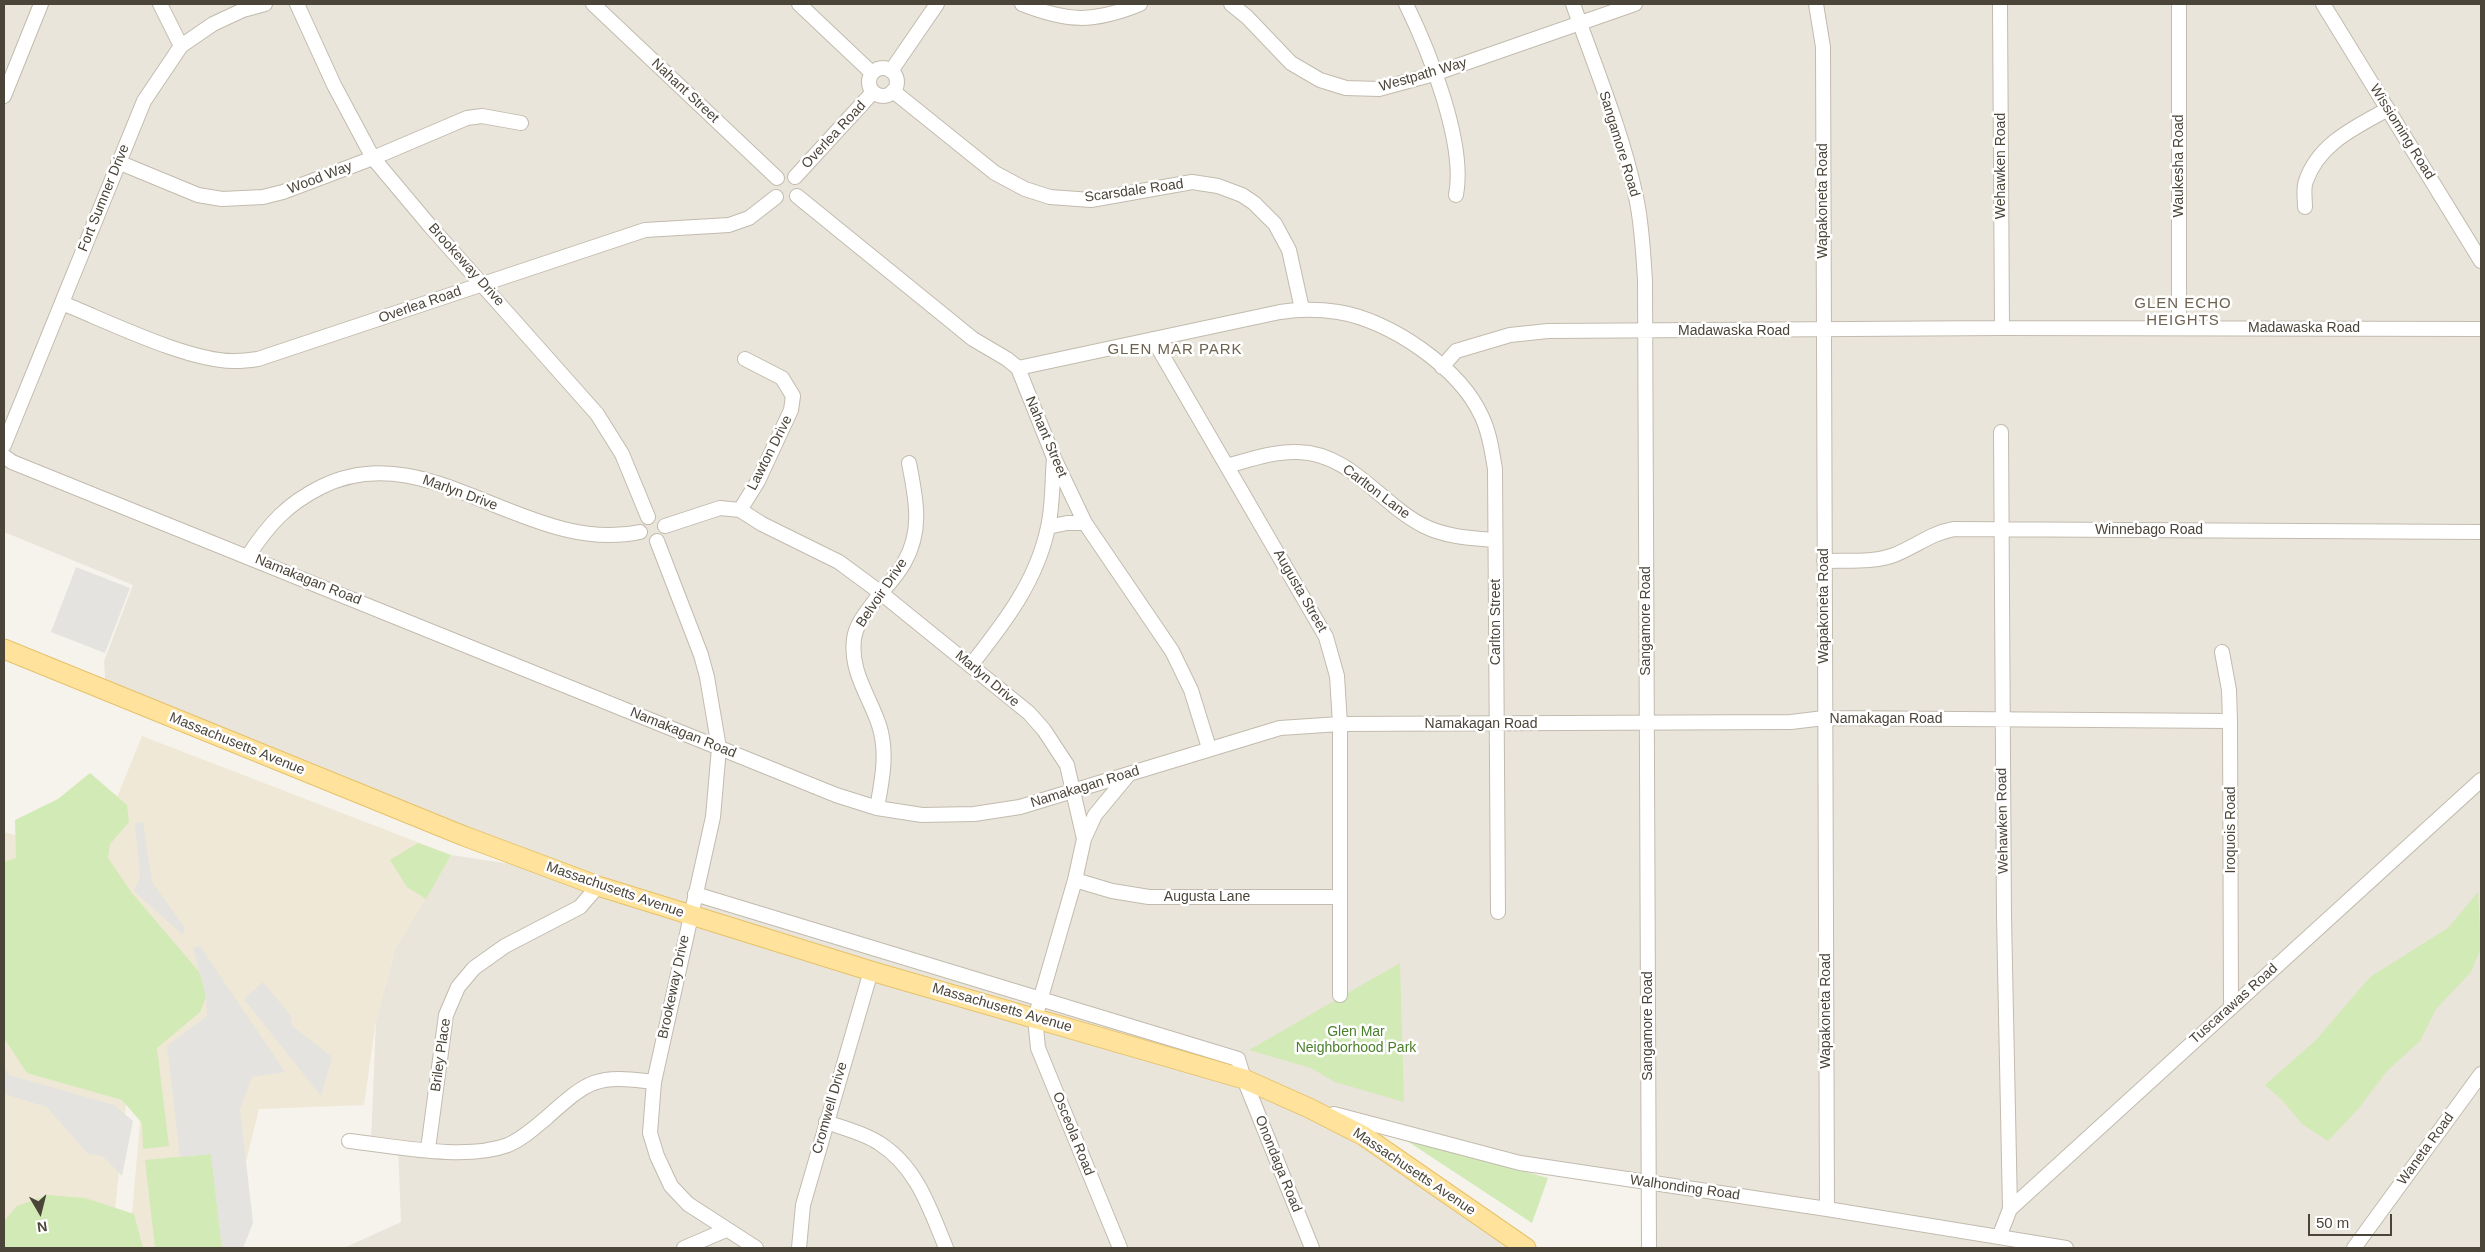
<!DOCTYPE html>
<html>
<head>
<meta charset="utf-8">
<style>
  body { margin:0 }
  #map { position:relative; width:2485px; height:1252px; overflow:hidden; background:#f6f3ec; font-family:Helvetica,sans-serif }
  canvas { display:block }
  .frame { position:absolute; inset:0; border:5px solid #4b4439; pointer-events:none }
  .north { position:absolute; left:15px; top:1187px; width:50px; height:50px; -webkit-text-stroke:4px #fff; paint-order:stroke; rotate:172deg; font-size:14px; font-weight:700; line-height:20px; text-align:center; color:#4b4439 }
  .north::after { content:''; display:block; margin:auto; width:18px; height:22px; background:#4b4439; clip-path:polygon(50% 0,100% 100%,50% 72%,0 100%) }
  .scale { position:absolute; left:2308px; top:1214px; width:84px; height:22px; box-sizing:border-box; border:2px solid #4b4439; border-top:0; padding-left:6px; font-size:15px; line-height:18px; white-space:nowrap; color:#4b4439; -webkit-text-stroke:4px #fff; paint-order:stroke }
</style>
</head>
<body>
<div id="map">
<canvas width="2485" height="1252"></canvas>
<div class="frame"></div>
<div class="north">N</div>
<div class="scale">50 m</div>
</div>
<script>
const ctx = document.querySelector('canvas').getContext('2d');
ctx.lineJoin = 'round';
function fill(path, color) { ctx.fillStyle = color; ctx.fill(path, 'evenodd'); }
function stroke(path, color, width, dash) { ctx.strokeStyle = color; ctx.lineWidth = width; ctx.lineCap = dash ? 'butt' : 'round'; ctx.setLineDash(dash || []); ctx.stroke(path); }
function label(font, color, halo, rows, align = 'center') {
  ctx.font = font + ' Helvetica,sans-serif'; ctx.lineWidth = 5; ctx.setLineDash([]); ctx.textBaseline = 'middle'; ctx.strokeStyle = halo; ctx.fillStyle = color; for (const [text, x, y, turn = 0] of rows) {
    ctx.save(); ctx.translate(x, y); ctx.rotate((+turn || 0) * Math.PI / 180); ctx.textAlign = isNaN(turn) ? turn : align; if (halo) ctx.strokeText(text, 0, 0); ctx.fillText(text, 0, 0); ctx.restore();
  }
}
const residential = new Path2D(`
  M4,4H2481V1248H1649V1183L1620,1179L1307,1107L1527,1248H344L401,1222L398,1146L371,1143L376,1020L395,949L451,855L557,871L106,691L104,661L133,585L4,532Z`);
const education = new Path2D(`
  M142,736L451,855L395,949L376,1020L364,1105L259,1109L225,1248H129L151,997L82,883Z
  M4,832L67,850L131,1058L111,1248H4Z`);
const green = new Path2D(`
  M90,773L127,805L129,822L110,844L108,858L131,892L201,974L206,997L200,1012L157,1048L169,1146L143,1149L142,1123L122,1100L27,1073L4,1038V862L16,858L15,820L58,799Z
  M418,843L451,855L426,899L407,887L390,860Z
  M2478,892L2481,948L2471,972L2436,1009L2420,1041L2387,1071L2359,1108L2328,1141L2302,1124L2281,1099L2265,1085L2316,1040L2370,977L2448,928Z
  M1400,963L1404,1102L1335,1082L1311,1068L1249,1050Z
  M1401,1137L1548,1178L1532,1223Z
  M211,1154L222,1248H155L145,1160Z
  M47,1195L85,1198L134,1214L143,1248H4V1221L17,1206Z`);
const parking = new Path2D(`
  M76,567L130,588L105,653L51,632Z
  M143,822L152,882L185,928L183,935L134,891L140,878L135,823Z
  M200,946L285,1072L252,1077L240,1109L253,1223L243,1248H222L211,1154L180,1157L167,1046L207,1016L206,997L193,948Z
  M263,982L291,1016L292,1026L332,1057L321,1096L244,999Z
  M4,1066L9,1075L114,1105L133,1121L122,1176L103,1156L88,1154L47,1107L4,1094Z`);
const minor = new Path2D(`
  M160,4L181,46
  M297,4L334,85L373,158L430,226L597,414L622,454L648,517
  M593,4L777,178
  M799,4L872,73
  M1022,4C1068,22 1093,23 1140,4
  M1231,4L1247,17L1291,63L1320,80L1346,88L1379,89L1434,74L1635,4
  M1406,4C1429,51 1466,143 1456,195
  M1573,4C1595,67 1622,131 1636,197C1642,224 1643,252 1645,280L1649,1248
  M1816,4L1823,47L1827,1209
  M2000,4L2002,328
  M2179,4V328
  M2323,4L2481,261
  M869 82a14 14 0 1 1 28 0a14 14 0 1 1-28 0Z
  M891,71L937,4
  M893,91L995,173L1025,189L1050,197L1091,200L1192,182L1218,186L1242,195L1254,203L1275,224L1289,250L1302,309
  M4,96L41,4
  M118,162L198,195L222,199L263,197L283,192L373,158L467,118L482,116L521,123
  M795,177L873,92
  M797,196L973,339L1007,359L1018,368L1054,458L1085,523L1172,651L1191,690L1209,748
  M2305,207C2305,199 2303,188 2306,181C2319,143 2356,127 2388,109
  M62,303C107,321 189,362 235,361C243,361 251,360 258,359L645,230L729,225L749,218L776,197
  M1153,339L1326,637L1337,676L1340,724V995
  M1442,367L1456,351L1510,335L1548,331L2002,328L2481,329
  M1018,368L1280,312C1299,309 1319,309 1338,312C1390,320 1460,368 1482,417C1490,434 1492,452 1495,469L1498,912
  M2001,432L2004,917L2010,1209
  M4,445L144,101L181,46L213,24L243,10L265,4
  M4,456L12,462L836,795L877,808L922,815L974,814L1020,807L1280,728L1340,724L1791,722L1824,718L2230,721
  M1227,466C1249,460 1274,451 1298,452C1351,453 1380,504 1424,526C1446,537 1471,538 1495,540
  M740,510L758,481L791,410L793,396L782,378L745,359
  M665,526L720,508L740,510L762,524L839,562L881,593L1029,713L1044,730L1067,765L1084,839L1075,880L1035,1018L1038,1048L1120,1248
  M1048,527L1067,523H1085
  M657,541L701,655L707,677L719,748L713,817L654,1082L650,1133L657,1156L671,1186L688,1204L756,1248
  M248,556C269,524 287,504 321,487C428,433 527,556 640,532
  M1824,561C1846,560 1873,563 1894,555C1915,547 1931,533 1954,529L2481,532
  M2222,652L2229,690L2230,721L2231,1008
  M971,665C1004,623 1037,581 1048,527C1053,505 1052,481 1054,458
  M877,808C882,780 888,753 879,725C869,695 850,672 854,639C856,623 867,612 876,599C885,588 897,576 904,563C923,530 916,499 909,463
  M1084,839L1095,815L1129,774
  M1075,880L1112,891L1149,897H1340
  M695,894L1238,1059L1244,1079L1312,1248
  M1334,1114L1520,1163L1827,1209L2066,1248
  M826,1122C843,1128 864,1133 879,1143C917,1167 930,1209 946,1248
  M349,1141C395,1146 465,1161 508,1145C522,1139 533,1129 545,1119C589,1080 595,1074 654,1082
  M428,1149L446,1015L458,987L474,968L505,946L580,907L598,886
  M1999,1237L2010,1209L2481,780
  M684,1248L726,1230
  M799,1248L803,1205L871,971
  M2354,1248L2481,1074`);
const major = new Path2D(`
  M4,649L464,836L598,886L871,971L1244,1079L1309,1108L1364,1136L1526,1248`);
const streetNames = [
  ["Westpath Way",1423,75,-16],
  ["Nahant Street",685,91,43],
  ["Wissioming Road",2402,132,58],
  ["Overlea Road",834,135,-47],
  ["Sangamore Road",1619,144,73],
  ["Wehawken Road",2001,166,-90],
  ["Waukesha Road",2179,166,-90],
  ["Wood Way",320,178,-21],
  ["Scarsdale Road",1134,191,-8],
  ["Fort Sumner Drive",104,198,-68],
  ["Wapakoneta Road",1823,201,-90],
  ["Brookeway Drive",466,265,48],
  ["Overlea Road",420,305,-19],
  ["Madawaska Road",2304,328],
  ["Madawaska Road",1734,331],
  ["Nahant Street",1046,437,67],
  ["Lawton Drive",770,453,-63],
  ["Carlton Lane",1376,492,37],
  ["Marlyn Drive",460,493,20],
  ["Winnebago Road",2149,530],
  ["Namakagan Road",308,580,22],
  ["Augusta Street",1300,591,60],
  ["Belvoir Drive",882,593,-56],
  ["Wapakoneta Road",1824,606,-90],
  ["Sangamore Road",1646,621,-90],
  ["Carlton Street",1496,622,-90],
  ["Marlyn Drive",987,679,40],
  ["Namakagan Road",1886,719],
  ["Namakagan Road",1481,724],
  ["Namakagan Road",683,733,22],
  ["Massachusetts Avenue",237,744,22],
  ["Namakagan Road",1085,787,-17],
  ["Wehawken Road",2003,821,-91],
  ["Iroquois Road",2231,830,-90],
  ["Massachusetts Avenue",615,890,19],
  ["Augusta Lane",1207,897],
  ["Brookeway Drive",674,987,-78],
  ["Tuscarawas Road",2234,1004,-42],
  ["Massachusetts Avenue",1002,1008,16],
  ["Wapakoneta Road",1826,1011,-90],
  ["Sangamore Road",1648,1026,-90],
  ["Briley Place",441,1055,-82],
  ["Cromwell Drive",830,1108,-74],
  ["Osceola Road",1073,1134,68],
  ["Waneta Road",2426,1149,-54],
  ["Onondaga Road",1278,1164,68],
  ["Massachusetts Avenue",1414,1172,34],
  ["Walhonding Road",1685,1188,8]
];
const parkNames = [
  ["Glen Mar",1356,1032],
  ["Neighborhood Park",1356,1048]
];
const neighbourhoodNames = [
  ["GLEN ECHO",2183,304],
  ["HEIGHTS",2183,321],
  ["GLEN MAR PARK",1175,350]
];
fill(residential, '#eae5da');
fill(education, '#efe8d6');
fill(green, '#d2eab5');
fill(parking, '#e5e3e0');
stroke(minor, '#c2bbae', 16);
stroke(major, '#e6c16a', 21);
stroke(minor, '#fff', 14);
stroke(major, '#ffe39c', 19);
label('14px', '#4b4439', '#fff', streetNames);
label('14px', '#4a7f2a', '#fff', parkNames);
ctx.letterSpacing = '1px';
label('15px', '#6e6250', '#fff', neighbourhoodNames);
ctx.letterSpacing = '0px';
</script>
</body>
</html>
